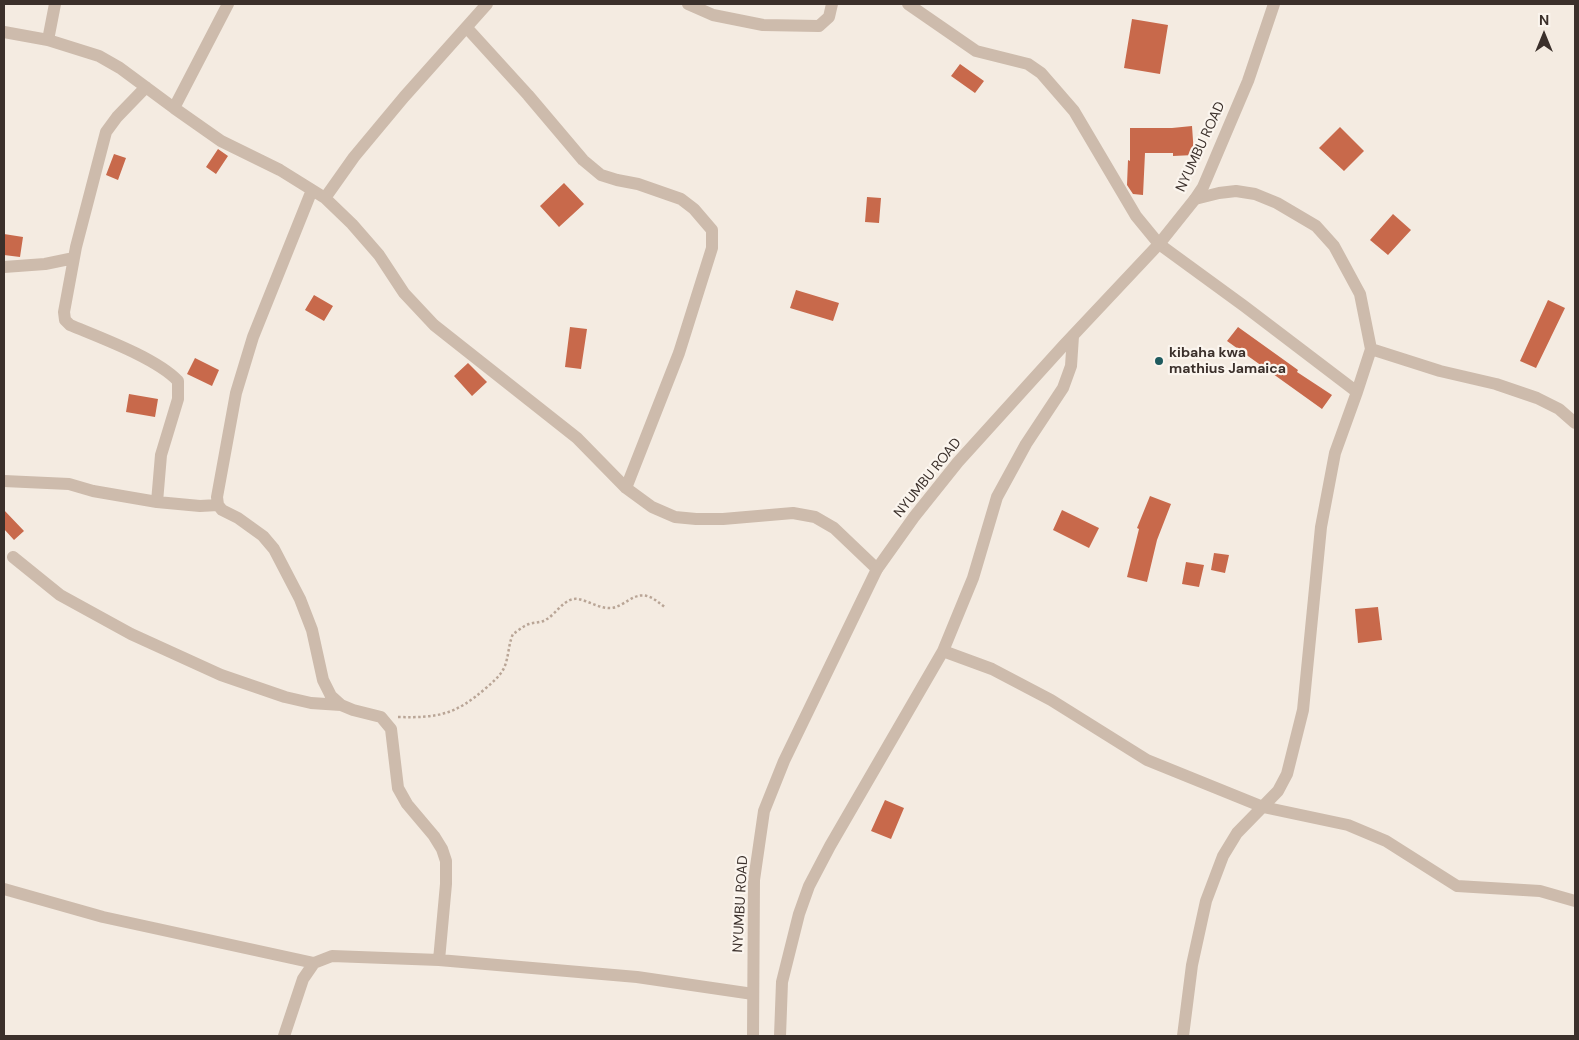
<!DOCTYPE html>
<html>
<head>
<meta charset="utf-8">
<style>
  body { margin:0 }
  #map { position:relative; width:1579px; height:1040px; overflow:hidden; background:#f4ebe1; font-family:"DM Sans",sans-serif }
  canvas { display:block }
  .frame { position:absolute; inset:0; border:5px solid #3b302b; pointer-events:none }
  .north { position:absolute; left:1519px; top:10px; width:50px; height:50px; -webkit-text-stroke:4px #fbf5ee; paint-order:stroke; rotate:0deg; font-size:14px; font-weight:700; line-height:20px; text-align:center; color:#3b302b }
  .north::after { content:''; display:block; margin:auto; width:18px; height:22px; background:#3b302b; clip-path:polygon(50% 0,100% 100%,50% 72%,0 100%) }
</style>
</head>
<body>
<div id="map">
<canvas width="1579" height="1040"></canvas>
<div class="frame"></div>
<div class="north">N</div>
</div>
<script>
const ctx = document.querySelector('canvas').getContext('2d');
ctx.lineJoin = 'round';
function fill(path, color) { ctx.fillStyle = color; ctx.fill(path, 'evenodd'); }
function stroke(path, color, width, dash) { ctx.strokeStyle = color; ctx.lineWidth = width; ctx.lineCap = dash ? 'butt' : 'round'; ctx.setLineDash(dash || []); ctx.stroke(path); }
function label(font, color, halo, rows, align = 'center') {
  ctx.font = font + ' "DM Sans",sans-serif'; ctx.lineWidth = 4.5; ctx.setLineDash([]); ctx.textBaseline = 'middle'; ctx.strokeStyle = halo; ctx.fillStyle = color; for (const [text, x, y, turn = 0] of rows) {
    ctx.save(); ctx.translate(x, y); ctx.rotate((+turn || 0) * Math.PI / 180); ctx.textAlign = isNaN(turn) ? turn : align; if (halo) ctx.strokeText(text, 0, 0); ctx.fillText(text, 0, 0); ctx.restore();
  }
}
const building = new Path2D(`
  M1132,19L1168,25L1160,74L1124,68Z
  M960,64L984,81L975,93L951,76Z
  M1192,126L1194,155L1173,156V153H1145L1143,195L1133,194L1127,185L1128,160L1130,161V128H1172Z
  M1340,127L1364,151L1344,171L1319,148Z
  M218,149L228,156L216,174L206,167Z
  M114,154L126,158L118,180L106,175Z
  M564,183L584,204L559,227L540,206Z
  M867,197L881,198L879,223L865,222Z
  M1393,214L1411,230L1388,255L1370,240Z
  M4,234L23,237L20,257L4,255Z
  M796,290L839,303L833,321L790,308Z
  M314,295L333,306L324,321L305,310Z
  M1548,300L1565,308L1536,368L1520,361Z
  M570,327L587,329L581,369L565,367Z
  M1238,327L1298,370L1297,372L1332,395L1322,409L1227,341Z
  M195,358L219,370L212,386L187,374Z
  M468,363L487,382L472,396L454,376Z
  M129,394L158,399L155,417L126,412Z
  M1150,496L1171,504L1157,540L1147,582L1127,577L1139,529L1137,528Z
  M4,510L24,531L14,540L4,529Z
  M1062,510L1099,528L1089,548L1053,530Z
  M1214,553L1229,555L1225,573L1211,570Z
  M1186,562L1204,565L1199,587L1182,584Z
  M1378,607L1382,640L1358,643L1355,609Z
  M885,800L904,808L891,839L871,831Z`);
const path = new Path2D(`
  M398,717C438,718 455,715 486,688C493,682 500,676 504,668C509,657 508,645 513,634C518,631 523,626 529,624C535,622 542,623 547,619C557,613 565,597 578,599C589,601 600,609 612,608C618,607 624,603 629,600C645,590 653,598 666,608`);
const minor = new Path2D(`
  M688,4L713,15L763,25L819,26L829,17L832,4
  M908,4L976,51L1028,64L1041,73L1074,111L1136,216L1159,244L1244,306L1357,392
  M467,28L528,95L583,160L601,175L617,180L638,184L681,199L694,209L712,230V248L679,353L626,488
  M4,32L48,40L99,56L120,68L174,108L221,141L280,170L325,198L352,224L379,255L404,293L434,325L577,438L626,488L652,507L675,517L696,519H723L793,513L815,517L834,528L877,569
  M48,40L55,4
  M146,87L117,117L106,132L76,247L64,312L65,320L70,325C101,338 156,358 178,381V399L161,455L157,502
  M174,108L228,4
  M312,190L253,337L236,393L217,497L218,505L222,510L238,518L263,536L274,549L300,599L312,630L323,680L331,696L341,705L353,710L381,717L391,729L398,788L407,804L434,836L442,849L446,861V884L439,960
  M325,198L354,157L404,97L487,4
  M4,267L45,264L74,258
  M1371,349L1440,371L1496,384L1537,398L1559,409L1575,423
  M4,481L69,484L93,491L157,502L200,506L218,505
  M13,557L60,595L131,634L221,675L285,697L311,703L341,705
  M943,651L992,669L1051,700L1147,760L1263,807L1348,825L1386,841L1457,886L1540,891L1575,901
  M4,889L103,917L314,963
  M284,1036L303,979L314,963L332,956L439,960L637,977L753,994
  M780,1036L782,982L799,914L809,886L830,846L943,651L973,578L997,497L1026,444L1063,388L1071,366L1073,336
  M1183,1036L1192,965L1206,901L1223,856L1237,833L1278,791L1287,774L1303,710L1321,527L1335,453L1357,392L1371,349L1360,294L1334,246L1316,226L1277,203L1255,194L1236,191L1219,193L1195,199`);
const tertiary = new Path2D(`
  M753,1036L754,880L764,811L784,761L877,569L914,517L958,462L1064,345L1159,244L1195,199L1203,187L1248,81L1274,4`);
const markers = [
  [1159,361,5,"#1f5a5e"]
];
const streetNames = [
  ["NYUMBU ROAD",1201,147,-65],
  ["NYUMBU ROAD",928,478,-51],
  ["NYUMBU ROAD",741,904,-87]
];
const poiNames = [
  ["kibaha kwa",1169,353],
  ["mathius Jamaica",1169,369]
];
fill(building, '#c8694b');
stroke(path, '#b9a596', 2.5, [2.5, 2.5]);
stroke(minor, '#cdbbac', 12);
stroke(tertiary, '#cdbbac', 12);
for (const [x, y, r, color] of markers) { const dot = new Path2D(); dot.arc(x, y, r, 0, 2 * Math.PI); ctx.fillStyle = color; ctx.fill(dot); stroke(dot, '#fbf5ee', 2); }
label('14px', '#3b302b', '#fbf5ee', streetNames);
label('bold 14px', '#3b302b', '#fbf5ee', poiNames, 'left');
</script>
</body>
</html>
